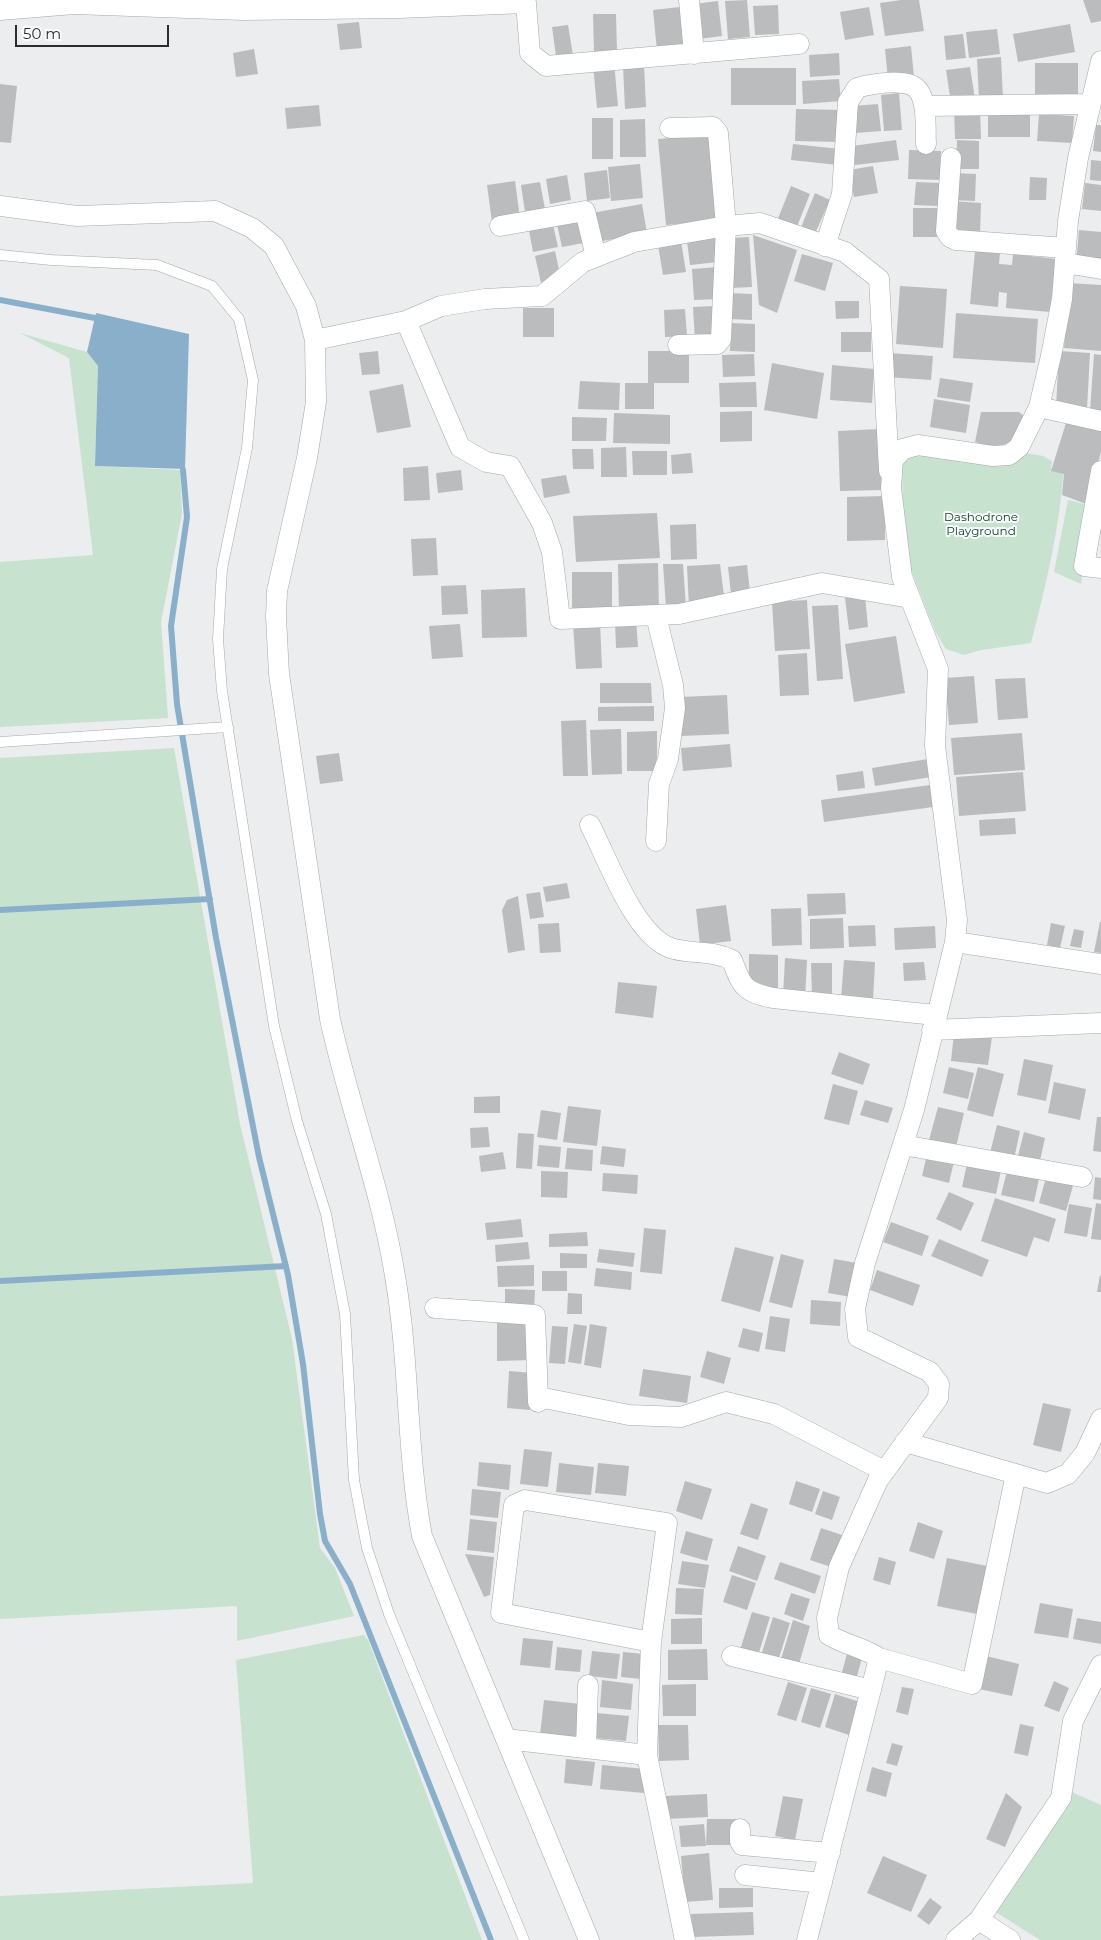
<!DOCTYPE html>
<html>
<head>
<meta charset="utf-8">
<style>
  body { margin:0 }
  #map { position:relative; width:1101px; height:1940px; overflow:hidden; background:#ebedef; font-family:Montserrat,sans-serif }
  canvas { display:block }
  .scale { position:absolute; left:15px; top:25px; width:154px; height:22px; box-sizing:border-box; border:2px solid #2b2c2c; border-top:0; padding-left:6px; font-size:15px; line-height:18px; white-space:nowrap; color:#2b2c2c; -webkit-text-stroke:4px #f8fafc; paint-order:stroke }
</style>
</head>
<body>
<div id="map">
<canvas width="1101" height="1940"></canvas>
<div class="scale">50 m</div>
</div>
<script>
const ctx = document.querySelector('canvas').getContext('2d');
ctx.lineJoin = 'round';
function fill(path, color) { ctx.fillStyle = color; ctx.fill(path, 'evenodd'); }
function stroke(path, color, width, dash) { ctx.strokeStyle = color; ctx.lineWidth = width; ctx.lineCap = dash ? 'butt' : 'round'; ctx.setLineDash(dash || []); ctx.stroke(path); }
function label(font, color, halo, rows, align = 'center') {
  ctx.font = font + ' Montserrat,sans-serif'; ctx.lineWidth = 4; ctx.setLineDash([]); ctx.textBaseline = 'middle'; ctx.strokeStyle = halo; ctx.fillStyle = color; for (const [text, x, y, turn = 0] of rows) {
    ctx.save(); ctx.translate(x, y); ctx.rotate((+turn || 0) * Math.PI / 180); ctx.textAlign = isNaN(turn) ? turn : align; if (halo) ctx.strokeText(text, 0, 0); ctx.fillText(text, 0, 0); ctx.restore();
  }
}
const green = new Path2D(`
  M20,333L87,352L98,366L95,466L180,470L182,514L161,622L168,718L0,727V562L93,555L69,358Z
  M932,437L1043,456L1052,461L1051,471L1064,466C1060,527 1046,585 1031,643L981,650L964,655L946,649L935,631L910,567L903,512L902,467L907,451Z
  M1068,500L1093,506L1081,584L1054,572Z
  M174,748L240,1124L292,1339L320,1548L335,1568L354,1616L237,1641V1606L0,1619V758Z
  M364,1635L368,1640L482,1940H0V1896L253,1883L236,1660Z
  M1067,1790L1101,1805V1940H1040L991,1909Z`);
const water = new Path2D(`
  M96,313L189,334L185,469L95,466L98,366L87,352Z`);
const stream = new Path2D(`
  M0,300L95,318
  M183,470L187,517L171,626L177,704L216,938L259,1157L288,1275L303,1364L320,1514L325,1541L350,1584L491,1940
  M0,910L210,899
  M0,1281L286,1266`);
const building = new Path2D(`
  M747,0L750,37L728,39L725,1Z
  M901,0H919L924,31L885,36L880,3Z
  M1083,0H1101V21L1091,23Z
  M718,1L722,36L699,39L694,4Z
  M778,5L779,34L755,35L753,6Z
  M680,7L685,48L657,51L653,10Z
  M869,7L874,35L845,40L840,12Z
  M593,14H616L617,52H594Z
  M359,22L362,48L340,50L337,24Z
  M1070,24L1075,52L1018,62L1013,34Z
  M568,25L574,61L557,63L552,27Z
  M997,29L1000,54L969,58L966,32Z
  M963,34L966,58L946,60L944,36Z
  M911,46L914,77L888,79L885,49Z
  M254,49L258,74L236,77L233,53Z
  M839,53L840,75L810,77L809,55Z
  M1001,57L1003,98L979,99L977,59Z
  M614,62L618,106L597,108L593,64Z
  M1035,63H1078V100L1035,99Z
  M644,65L646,107L625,109L623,66Z
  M970,67L975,99L951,103L946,70Z
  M731,68H796V105H731Z
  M839,79L841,101L803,104L802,81Z
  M0,84L17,86L11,143L0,142Z
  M899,93L902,130L884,131L881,95Z
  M878,104L881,131L855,133L852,106Z
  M319,105L321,126L287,129L285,108Z
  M954,108H980L981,139H955Z
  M796,109L842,110L841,142L795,141Z
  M1030,113V137H988V114Z
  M1039,114L1074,116L1072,143L1037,141Z
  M592,118H613V159H592Z
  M645,119L646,157H620V120Z
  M1096,125H1101V152L1093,151Z
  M712,135L719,220L666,225L658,139Z
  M896,140L899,160L855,165L852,146Z
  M957,140L979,141V169H956Z
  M793,144L840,149L838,165L791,160Z
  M909,150L941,151L940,180L908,179Z
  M1091,160L1101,161V181L1090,180Z
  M640,164L643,198L611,201L608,167Z
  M873,166L878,193L854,197L849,170Z
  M607,170L610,198L587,201L584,173Z
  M952,173L976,174L975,201L951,200Z
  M567,175L571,200L550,204L546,179Z
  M1030,177L1047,178L1046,200H1029Z
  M515,181L520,218L492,222L487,185Z
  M540,182L545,209L525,212L521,185Z
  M916,182L940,183L939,206L914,205Z
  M1085,183L1101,185V211L1082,209Z
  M791,186L810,194L796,229L777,221Z
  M815,193L830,200L813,238L799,232Z
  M952,201L981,203L980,233L951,232Z
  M642,204L647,233L597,242L592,213Z
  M913,208H940V237H913Z
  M583,214L589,242L562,247L556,220Z
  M552,220L558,247L533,252L528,225Z
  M1079,230L1101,232V266L1076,264Z
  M753,235L797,250L777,313L759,305Z
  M715,237L718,262L690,265L687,241Z
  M749,237L752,287L731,288L730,238Z
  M681,241L686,272L663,275L658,245Z
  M555,251L559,270L541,283L535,256Z
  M975,251L1000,253L999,264L1012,265L1013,254L1056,259L1050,312L1006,308L1007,293L999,292L998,307L970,304Z
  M802,254L833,263L825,291L794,281Z
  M719,267L721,299L694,300L692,269Z
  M1069,283L1101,285V351L1064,348Z
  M900,286L947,289L943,348L896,344Z
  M729,293L752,294V320L728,319Z
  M835,301H859V318L836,319Z
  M714,306L716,340L695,342L693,307Z
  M523,308H554V337H523Z
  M685,309L687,336L665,337L664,310Z
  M956,313L1038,319L1035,363L953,358Z
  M731,323L755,324V352L730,351Z
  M841,332H871V352H841Z
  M378,351L380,374L362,375L359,353Z
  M648,351H689V383H654V409H625V383H648Z
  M1059,351L1090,353L1087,409L1056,407Z
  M889,353L933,356L931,380L887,377Z
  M754,354L755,376L723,377L722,355Z
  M1094,354L1101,355V412L1090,411Z
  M772,363L824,373L817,419L764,410Z
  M832,365L874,369L872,403L830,400Z
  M940,378L973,383L970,402L937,397Z
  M580,381L620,383L619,410L578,409Z
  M756,382L757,407H720L719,383Z
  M403,384L411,427L377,433L369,391Z
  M934,399L970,405L966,433L930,427Z
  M752,411V441L720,442V412Z
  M981,412H1019L1025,417L1014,440L996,448L975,442Z
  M614,413L670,415V444L613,443Z
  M572,417L607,418L606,441H572Z
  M1066,423L1101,430V451L1089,505L1062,495L1064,474L1051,471Z
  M879,429L882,490L840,491L838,431Z
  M626,447L627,477H601V448Z
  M572,449H593L594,469H573Z
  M632,451H667V475H633Z
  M691,453L693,473L672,474L671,455Z
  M428,466L430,500L404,501L403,468Z
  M461,470L463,490L438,493L436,473Z
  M566,475L570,493L544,498L541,479Z
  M885,496V540L847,541V497Z
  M657,513L660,558L576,562L573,516Z
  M696,524L697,559L671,560L670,525Z
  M436,538L438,575L413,576L411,539Z
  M658,563L659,611L619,612L618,564Z
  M663,564H683L686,607L666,608Z
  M720,564L724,596L689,607L687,566Z
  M747,565L750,592L731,594L728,567Z
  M572,572H612V609H572Z
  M466,585L468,614L442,615L441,586Z
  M525,588L527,637L482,638L481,590Z
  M865,596L868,627L849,630L845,598Z
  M807,600L810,649L775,651L772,602Z
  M838,605L843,679L817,681L812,606Z
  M636,620L638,647L616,648L615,621Z
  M600,622L602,668L576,669L573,624Z
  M460,624L463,657L432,659L429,626Z
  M896,636L905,693L854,702L845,644Z
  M807,653L809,695L780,696L778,655Z
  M974,676L978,723L949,725L945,678Z
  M1025,678L1028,718L998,720L995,679Z
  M600,683H651L652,703H600Z
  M727,695L729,734L681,736L680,697Z
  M654,706V721H598V707Z
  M586,720L588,776H563L561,721Z
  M621,729L622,774L592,775L590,730Z
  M657,731V771H627V732Z
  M1022,733L1025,770L954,775L951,738Z
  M730,744L732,767L683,771L681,748Z
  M339,753L343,781L320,784L316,756Z
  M928,759L931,777L875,786L872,768Z
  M863,771L865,788L838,791L836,775Z
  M1023,772L1026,811L959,816L956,777Z
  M930,785L933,807L824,822L821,800Z
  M1015,818L1016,834L980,836L979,820Z
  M567,883L570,898L546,902L543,887Z
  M540,892L544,917L530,919L526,894Z
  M845,893L846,914L808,916L807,894Z
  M518,896L525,950L508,953L502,910L507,900Z
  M726,905L731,941L700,945L696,909Z
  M801,908L802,945L772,946L771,909Z
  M843,918L844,948L810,949V919Z
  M1100,922H1101V953L1094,952Z
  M559,923L561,952L540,953L538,924Z
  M1051,923L1065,926L1060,948L1047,945Z
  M875,925L876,946L849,947L848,926Z
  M935,926L936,948L895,950L894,928Z
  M1074,929L1084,931L1081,948L1070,946Z
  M749,954L778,955V990L749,989Z
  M785,958L807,960L805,998L783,997Z
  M844,960L875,962L873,1001L841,999Z
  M924,962L926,980L904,981L903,963Z
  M811,963H832V996H812Z
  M618,982L657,986L653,1018L615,1013Z
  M954,1033L992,1037L988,1065L951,1061Z
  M839,1052L870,1064L863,1085L831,1074Z
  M1024,1059L1053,1065L1046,1101L1017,1095Z
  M949,1067L974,1073L968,1099L943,1093Z
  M978,1067L1004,1074L993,1117L967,1110Z
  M1054,1082L1086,1089L1080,1120L1048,1113Z
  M833,1084L858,1091L849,1125L824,1119Z
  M500,1096V1113H474V1097Z
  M865,1100L893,1108L888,1123L860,1115Z
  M568,1106L601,1110L597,1146L563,1142Z
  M938,1107L964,1113L956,1147L929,1140Z
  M541,1110L561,1113L557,1140L537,1137Z
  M1097,1117H1101V1152L1093,1151Z
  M997,1125L1020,1131L1014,1159L990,1153Z
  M488,1127L490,1147L471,1148L470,1128Z
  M1024,1132L1045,1138L1039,1165L1017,1160Z
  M518,1133L534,1134L532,1169L516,1168Z
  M539,1145L561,1147L559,1168L537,1166Z
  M602,1146L626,1149L624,1167L600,1164Z
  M567,1148L593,1150L592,1171L565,1169Z
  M928,1150L955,1157L949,1183L922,1176Z
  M503,1152L506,1169L481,1172L479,1156Z
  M968,1159L1002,1166L996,1194L962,1187Z
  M541,1171L568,1172L567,1198L541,1197Z
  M1007,1171L1039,1179L1034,1202L1001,1195Z
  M603,1173L638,1175L637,1194L602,1191Z
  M1047,1174L1074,1182L1066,1211L1039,1203Z
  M1095,1177L1101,1178V1200L1093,1199Z
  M949,1192L974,1203L961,1231L936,1219Z
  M995,1198L1056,1219L1049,1242L1034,1237L1027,1257L981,1241Z
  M1096,1203L1101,1204V1240L1091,1239Z
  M1069,1204L1092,1208L1087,1237L1064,1233Z
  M521,1219L523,1237L487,1240L485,1223Z
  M891,1222L929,1236L922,1256L883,1242Z
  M644,1228L666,1230L662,1274L640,1272Z
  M587,1232L588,1246L549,1247V1234Z
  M939,1239L989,1260L982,1277L931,1256Z
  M528,1242L530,1259L496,1262L495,1245Z
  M735,1247L774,1257L760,1312L721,1301Z
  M599,1249L635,1253L633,1267L597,1262Z
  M560,1253L587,1254V1268H560Z
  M781,1254L804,1260L792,1308L769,1302Z
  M834,1259L857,1263L851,1297L828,1293Z
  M534,1265V1286L498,1287L497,1266Z
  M596,1268L632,1272L631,1290L594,1286Z
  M877,1270L920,1285L913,1306L870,1290Z
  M542,1271H567V1291H542Z
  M1100,1275L1101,1276V1292H1097Z
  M505,1289L535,1290L534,1310L505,1309Z
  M568,1293L582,1294V1314H567Z
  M811,1300L841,1302L840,1326L810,1324Z
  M770,1316L790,1319L785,1352L765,1349Z
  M497,1319H531V1360L497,1361Z
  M574,1324L587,1326L581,1364L568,1362Z
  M590,1324L607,1327L601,1368L584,1365Z
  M552,1326L568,1327L565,1364L549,1363Z
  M743,1328L763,1333L759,1352L738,1347Z
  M707,1351L731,1358L724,1384L700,1377Z
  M643,1369L691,1376L687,1403L639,1396Z
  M509,1371L533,1373L530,1410L507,1408Z
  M1043,1403L1071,1409L1061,1452L1033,1445Z
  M524,1449L552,1452L548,1487L520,1484Z
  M479,1462L511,1465L509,1490L477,1486Z
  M559,1463L594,1467L591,1495L556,1492Z
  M598,1463L629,1466L626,1496L595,1493Z
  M685,1481L712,1489L702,1520L676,1511Z
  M796,1481L820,1489L812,1512L789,1504Z
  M472,1489L501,1492L498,1518L470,1515Z
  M823,1491L840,1497L832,1520L815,1514Z
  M751,1503L768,1509L758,1540L740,1534Z
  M470,1519L497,1522L494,1553L467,1550Z
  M918,1522L943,1531L934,1559L909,1551Z
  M821,1528L845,1536L834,1568L810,1560Z
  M686,1531L713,1539L707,1561L680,1553Z
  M738,1546L766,1556L757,1581L729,1571Z
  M465,1554L494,1557L490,1595L484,1597Z
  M879,1557L896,1562L890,1585L873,1580Z
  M947,1558L992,1567L982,1615L937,1606Z
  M682,1561L709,1565L705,1588L678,1584Z
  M780,1562L821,1576L815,1594L774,1579Z
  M732,1575L756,1583L747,1610L723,1602Z
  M676,1588L704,1589L702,1615L675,1614Z
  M791,1593L810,1599L803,1621L784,1614Z
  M1040,1603L1073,1609L1068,1638L1034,1633Z
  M752,1612L770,1617L757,1659L739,1653Z
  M773,1617L790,1623L777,1664L760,1659Z
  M702,1618V1644H671V1619Z
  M1077,1618L1101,1622V1644L1073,1639Z
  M793,1620L810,1626L799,1664L781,1659Z
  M523,1638L553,1641L550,1668L520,1665Z
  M557,1647L582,1650L580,1672L555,1670Z
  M707,1649L708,1680H668V1650Z
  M848,1650L863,1654L856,1680L841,1676Z
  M592,1651L620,1654L617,1679L589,1676Z
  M623,1652L644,1654L642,1679L621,1677Z
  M986,1656L1019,1664L1012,1696L979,1689Z
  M602,1680L633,1684L631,1710L600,1707Z
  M1054,1681L1069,1688L1059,1712L1044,1706Z
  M788,1682L807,1688L796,1721L777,1715Z
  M696,1684V1716H663L662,1685Z
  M902,1687L914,1689L908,1715L896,1712Z
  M811,1688L831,1694L820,1728L801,1722Z
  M835,1694L866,1704L855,1737L825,1727Z
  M544,1700L581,1704L577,1739L540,1735Z
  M597,1713L629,1716L626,1741L594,1738Z
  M1020,1724L1034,1727L1028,1756L1014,1753Z
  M658,1725H688L689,1760L659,1761Z
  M892,1743L903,1746L897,1766L886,1763Z
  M566,1759L595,1762L592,1786L564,1783Z
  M602,1765L646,1769L644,1793L600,1789Z
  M872,1767L892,1773L886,1797L866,1791Z
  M1006,1793L1022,1807L1005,1847L986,1839Z
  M707,1794L708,1817L665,1819L664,1796Z
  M783,1796L803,1799L795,1840L775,1836Z
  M707,1819H738L737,1845H706Z
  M704,1824L706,1846L681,1847L679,1826Z
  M709,1853L713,1900L685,1902L681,1856Z
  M883,1856L927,1875L911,1912L867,1893Z
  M719,1888H753V1907L719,1908Z
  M930,1898L942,1907L929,1925L917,1916Z
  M753,1912L754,1935L692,1937L691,1914Z`);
const lane = new Path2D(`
  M0,255L51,260L157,265L212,286L239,319L253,380L247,448L222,569L218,639L222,691L274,1026L297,1121L326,1214L345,1314L354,1480L367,1548L389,1614L524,1940
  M0,742L228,727`);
const street = new Path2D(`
  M689,0L694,54
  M0,10L74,4L244,10L399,8L526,3L530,53L546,66L799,44
  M924,106L1091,104
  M670,128L713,127L718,133L726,226L721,339L717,344L678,345
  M951,158L946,231L950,237L956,240L1066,248
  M0,206L77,216L215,211L252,228L274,246L306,306L315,340L316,402L307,458L277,591L276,617L279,674L330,1019C349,1106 381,1189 395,1276C410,1363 406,1449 422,1536L589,1940
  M500,226L585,211L596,257
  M825,246L842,194L848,102L857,88C870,84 908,77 918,90C928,103 925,129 926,144
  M1065,263L1101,269
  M406,321L460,447L486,462L510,466L542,523L552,552L560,619L679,614L822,583L910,598
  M315,340L406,321L441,306L485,299L542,296L583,262L634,242L726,226L760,223L845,252L879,279L889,471
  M1039,407L1101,421
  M1101,471L1084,566L1101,568
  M656,616L673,685L675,708L668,759L659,784L656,841
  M590,825C608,860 633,931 668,947C687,955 710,949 732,960C742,987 744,992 773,998L935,1015
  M955,942L1101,964
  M932,1030L1101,1023
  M903,1145L1082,1177
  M435,1308L535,1315L538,1402L544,1398L629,1415L681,1417L726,1402L774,1414L884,1471
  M905,1442L1047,1483L1068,1474L1085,1453L1101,1419
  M651,1642L501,1613L514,1505L525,1500L667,1523L651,1642L647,1755L685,1940
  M732,1656L871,1690
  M879,1658L972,1684L1016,1474
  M506,1739L647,1755
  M586,1748L588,1685
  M740,1829V1841L742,1845L830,1853
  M745,1875L822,1883
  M979,1920L1061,1798L1073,1721L1101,1665
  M807,1940L879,1658C863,1647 845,1645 829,1635L827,1618L839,1567L878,1480L938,1398L939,1384L930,1372L858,1337L855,1309L865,1263L914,1110L955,942L957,920L935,746L938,669L902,577L891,488L893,460L903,449L918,445L993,456L1009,455L1019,447L1039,407L1051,356L1062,299L1068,221L1078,158L1101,61
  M956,1940L979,1920L1010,1940`);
const parkNames = [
  ["Dashodrone",981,517],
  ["Playground",981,531]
];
fill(green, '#c7e2cf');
fill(water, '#8aafca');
stroke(stream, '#8aafca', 6);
fill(building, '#bbbcbe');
stroke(lane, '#a6a7a9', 11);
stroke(street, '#a6a7a9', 21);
stroke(lane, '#fff', 10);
stroke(street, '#fff', 20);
label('12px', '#0e3d23', '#f8fafc', parkNames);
</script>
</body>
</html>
